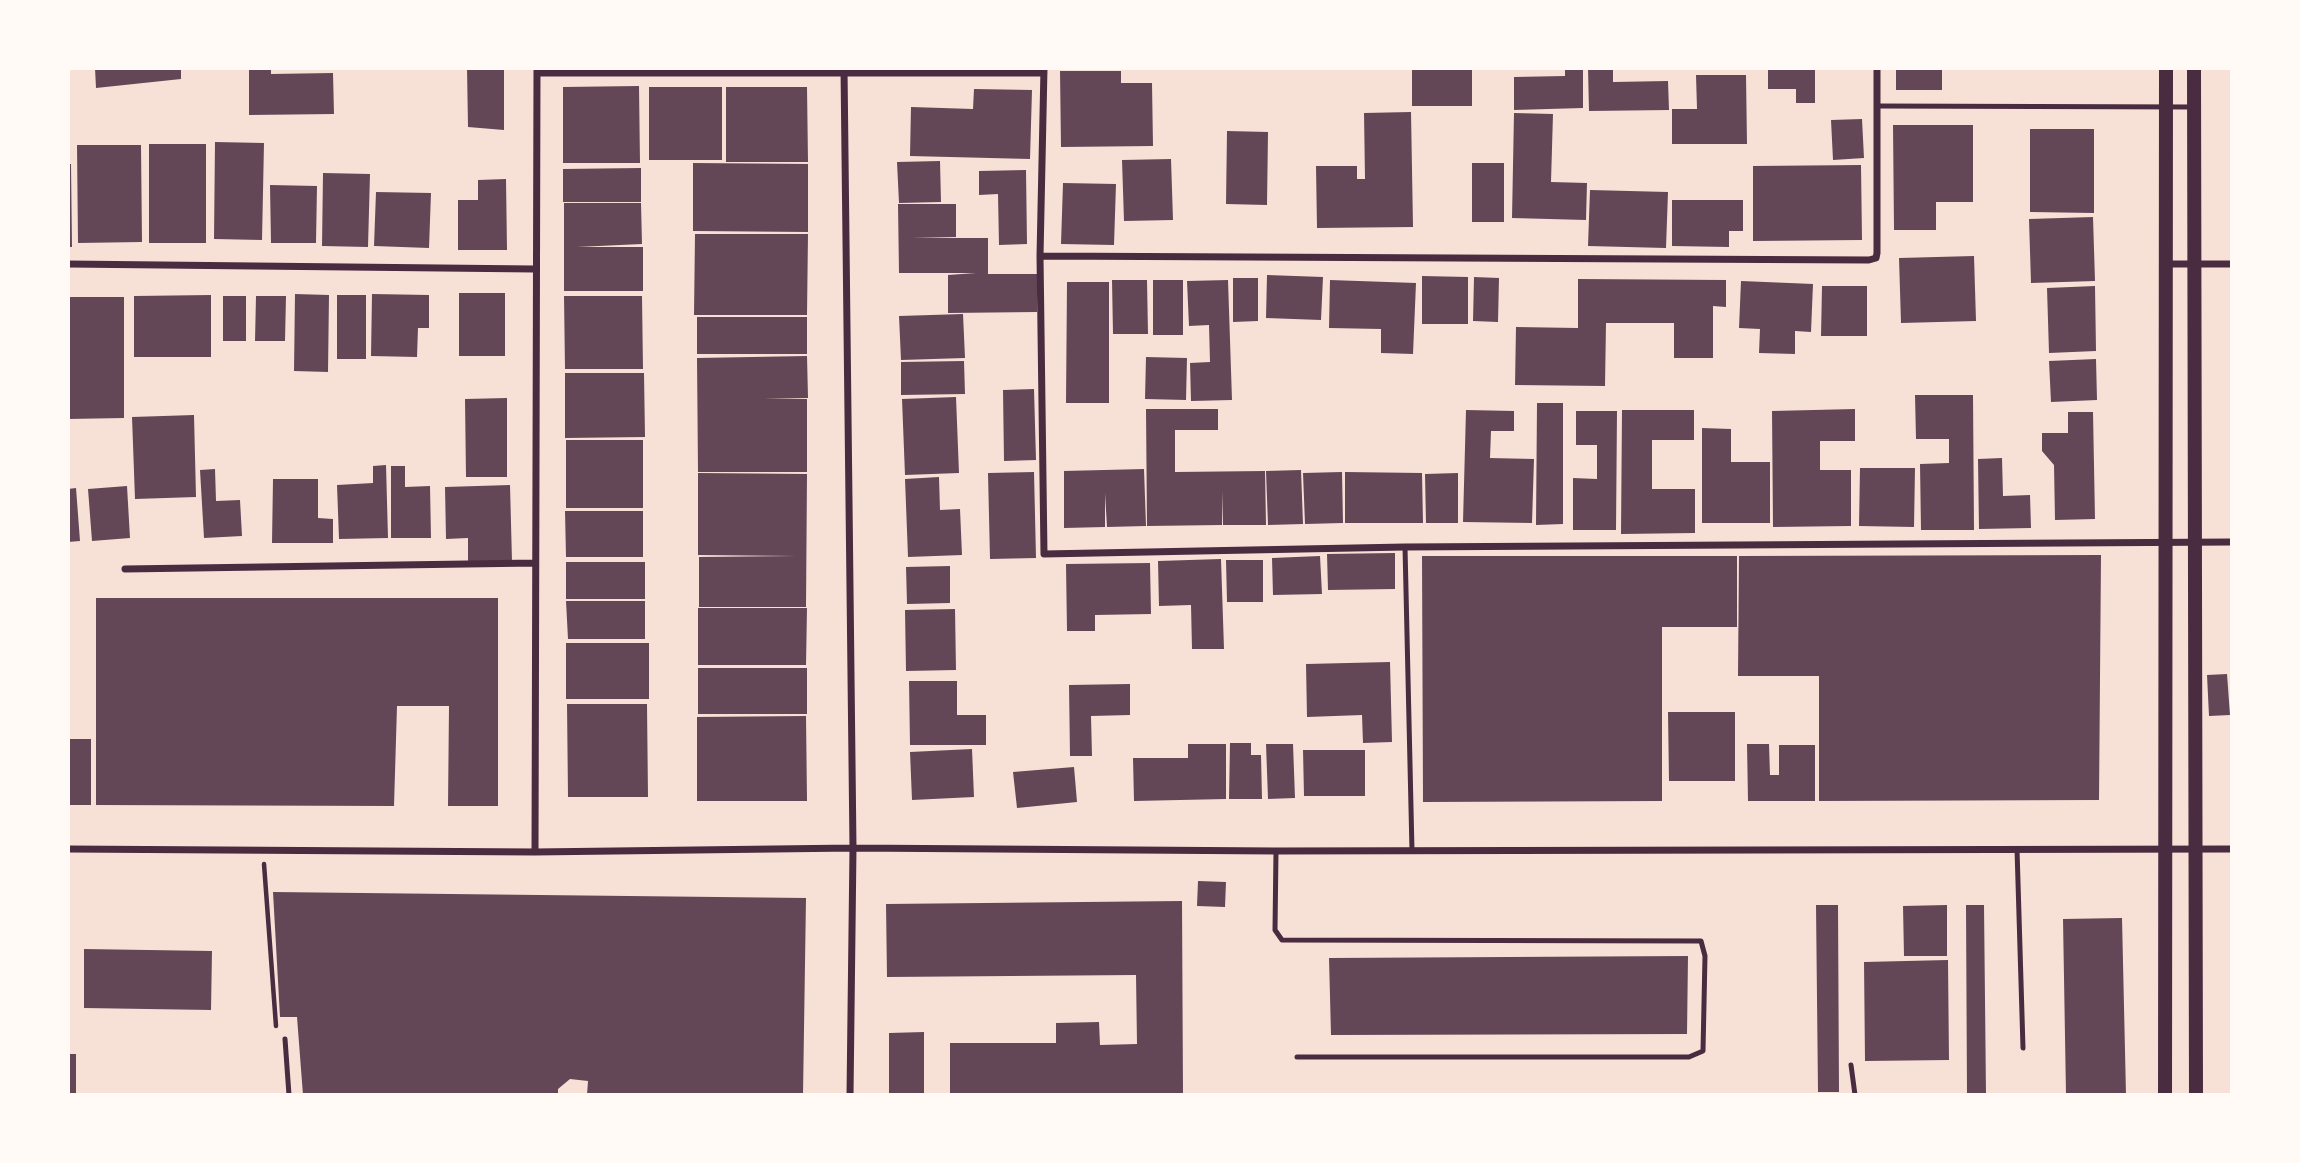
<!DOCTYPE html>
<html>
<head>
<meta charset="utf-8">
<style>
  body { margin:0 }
  #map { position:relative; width:2300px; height:1163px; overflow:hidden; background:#f7e1d7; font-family:"Open Sans",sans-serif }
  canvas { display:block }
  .frame { position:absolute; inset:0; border:70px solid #fffaf5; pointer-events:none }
</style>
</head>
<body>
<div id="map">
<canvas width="2300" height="1163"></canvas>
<div class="frame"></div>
</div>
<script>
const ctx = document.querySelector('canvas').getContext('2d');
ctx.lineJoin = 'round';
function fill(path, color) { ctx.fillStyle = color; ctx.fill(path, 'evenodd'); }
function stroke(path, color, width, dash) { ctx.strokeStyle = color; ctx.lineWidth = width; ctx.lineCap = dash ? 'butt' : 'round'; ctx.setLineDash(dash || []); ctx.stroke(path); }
const building = new Path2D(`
  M95,68H181V79L96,88Z
  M249,68H271V74L333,73L334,114L249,115Z
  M467,68H504V130L468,127Z
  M1412,68H1472V106H1412Z
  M1565,68H1583V108L1514,110V77L1565,76Z
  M1588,68H1613V82L1668,81L1669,110L1589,111Z
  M1768,68H1815V103H1796V89H1768Z
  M1896,68H1942V90H1896Z
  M1060,71H1121V83H1152L1153,146L1061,147Z
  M1696,75H1746L1747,144H1672V109H1697Z
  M639,86L640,163H563V87Z
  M649,87H722V160H649Z
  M726,87H807L808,162H726Z
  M974,89L1032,90L1030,159L910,156L911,107L973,109Z
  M1411,112L1413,227L1317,228L1316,166H1357V179H1365L1364,113Z
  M1514,113L1553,114L1551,182L1587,183L1586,220L1512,218Z
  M1862,119L1864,158L1833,160L1831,120Z
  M1893,125H1973V202H1936V230H1894Z
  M2030,129H2094V213L2030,212Z
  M1227,131L1268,132L1267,205L1226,204Z
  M215,142L264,143L262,240L214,239Z
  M149,144H206V243H149Z
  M77,145H141L142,242L78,243Z
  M1171,159L1173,220L1124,221L1122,160Z
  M940,161L941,202L899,203L897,162Z
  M693,163L808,164V232L693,231Z
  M1472,163H1504V222H1472Z
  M68,164H71L72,247H68Z
  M1861,165L1862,240L1753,241V166Z
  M641,168V202H563V169Z
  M1026,170L1027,244L999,245L998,194L979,195V171Z
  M323,173L370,174L368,247L322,246Z
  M506,179L507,250H458V200H478V180Z
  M1063,183L1116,184L1114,245L1061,244Z
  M270,185L317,186L316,243H271Z
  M1590,190L1668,192L1666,248L1588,246Z
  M376,192L431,193L429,248L374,246Z
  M1672,200H1743V231H1729V247L1672,246Z
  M564,203H641L642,244L577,247H643V291H564Z
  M898,204H956V237L912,238H988V274H1037V312L948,313V275L976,273H899Z
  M2093,217L2095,281L2031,283L2029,219Z
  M695,234H808L807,315H694Z
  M1974,256L1976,321L1901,323L1899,258Z
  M1267,275L1323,277L1321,320L1266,318Z
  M1422,276L1468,277V324H1422Z
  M1474,277L1499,278L1498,322L1473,321Z
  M1233,278H1258V321L1233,322Z
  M1578,279L1726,280V307L1713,306V358H1674V323H1606L1605,386L1515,385L1516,327L1578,328Z
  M1112,280H1147L1148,334H1113Z
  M1153,280H1183V335H1153Z
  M1228,280L1232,400L1191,401L1190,363L1210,362L1209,325L1189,326L1187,281Z
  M1330,280L1416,283L1413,354L1381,353V329L1329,328Z
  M1741,281L1813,284L1811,332L1795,331V354L1759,353L1760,329L1739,328Z
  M1067,282H1109V403H1066Z
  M1822,286H1867V336H1821Z
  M2095,286L2096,351L2049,353L2047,288Z
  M459,293H505V356H459Z
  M295,294L329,295L328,372L294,371Z
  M372,294L429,295V328H418L417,357L371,356Z
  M211,295V357H134V296Z
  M337,295H366V359H337Z
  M223,296H246V341H223Z
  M256,296H286L285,341H255Z
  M564,296H642L643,369H565Z
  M68,297H124V418L68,419Z
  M963,314L965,358L901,360L899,316Z
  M697,317H807V354H697Z
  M807,356L808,398H764L807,399V472H698L697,358Z
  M1146,357L1187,358L1186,400L1145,399Z
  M2096,359L2097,400L2051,402L2049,361Z
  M964,361L965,394L901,395V362Z
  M565,373H644L645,437L565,438Z
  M1034,389L1036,460L1004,461L1003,390Z
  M1915,395H1973L1974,530H1921L1920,464L1949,463V439H1916Z
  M956,397L959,473L905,475L902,399Z
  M507,398V477H466L465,399Z
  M1537,403H1563V524L1536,525Z
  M1146,409H1218V430H1175V472L1265,471L1266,525H1223L1222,491V525L1147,526Z
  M1855,409V441H1820V470H1851V526L1773,527L1772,411Z
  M1466,410L1514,411V431H1491L1490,458L1534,459L1532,523L1463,522Z
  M1622,410H1694V440H1652V489H1695V533L1621,534Z
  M1576,411H1617L1616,530H1573V478L1597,479V445H1576Z
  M2068,412H2093L2095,519L2055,520L2054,465L2042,451V433H2068Z
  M194,415L196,497L135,499L132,417Z
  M1702,428L1731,429V462H1770V523H1702Z
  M566,440H643V508H566Z
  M2002,458L2003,496L2030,495L2031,528L1979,529L1978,459Z
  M386,465L388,538L339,539L337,485L373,483V466Z
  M391,466H405V487L430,486L431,538H391Z
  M1860,468H1915L1914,527L1859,526Z
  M215,469L216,501L240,500L242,536L204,538L200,470Z
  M1144,469L1146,526L1107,527L1105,493V527L1064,528V471Z
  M1301,470L1303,524L1268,525L1266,471Z
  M1034,472L1036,558L990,559L988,473Z
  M1342,472L1343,523L1305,524L1303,473Z
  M1345,472L1422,473L1423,523H1345Z
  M698,473L807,474L806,607H699V557L796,556L698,555Z
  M1458,473V523H1426L1425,474Z
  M939,477L940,510L960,509L962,555L908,557L905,479Z
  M273,479H318V518L333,519V543H272Z
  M510,485L512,561L468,562V538L446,539L445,487Z
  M127,486L130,538L92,541L88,489Z
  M76,488L80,541L68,542V489Z
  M565,511H643V557H566Z
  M1395,553V589L1328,590L1327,554Z
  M2101,555L2099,800L1819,801V676H1738L1739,556Z
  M1320,556L1322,594L1273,595L1272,558Z
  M1422,556H1737V627H1662V801L1423,802Z
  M1221,559L1224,649H1192L1191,605L1159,606L1158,561Z
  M1226,560H1263V602H1227Z
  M566,562H645V599H566Z
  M1150,563L1151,614L1095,615V631H1067L1066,564Z
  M950,566V603L907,604L906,567Z
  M96,598H498V806H448L449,706H397L394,806L96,805Z
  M566,601H645V639H568Z
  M698,608H807L806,665H698Z
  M955,609L956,670L906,671L905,610Z
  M566,643H649V699H566Z
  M1390,662L1392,742L1363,743L1362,715L1307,717L1306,664Z
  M698,668H807V714H698Z
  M2227,674L2230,715L2209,716L2207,675Z
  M909,681H957V715H986V745H910Z
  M1130,684V715L1091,716L1092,756H1070L1069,685Z
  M567,704H647L648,797H568Z
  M1668,712H1735V781H1669Z
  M806,716L807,801H697V717Z
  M68,739H91V805H68Z
  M1230,743H1251V755H1261L1262,799H1229Z
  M1188,744H1226V799L1134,801L1133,758H1188Z
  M1266,744H1293L1295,798L1268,799Z
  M1747,744H1769L1770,775H1779V745H1815V801H1748Z
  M972,749L974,797L912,800L910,752Z
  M1303,750H1365V796H1304Z
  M1074,767L1077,802L1017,808L1013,772Z
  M1198,881L1226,882L1225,907L1197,906Z
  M273,892L806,898L803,1095H587L588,1081L570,1079L558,1089V1095H303L297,1017H280Z
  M1182,901L1183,1095H950V1043H1056V1023L1099,1022L1100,1045L1137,1044L1136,975L887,977L886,904Z
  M1816,905H1838L1839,1092H1818Z
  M1947,905V956H1904L1903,906Z
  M1966,905H1984L1986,1095H1967Z
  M2122,918L2126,1095H2066L2063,919Z
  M84,949L212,951L211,1010L84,1008Z
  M1688,956L1687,1034L1331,1035L1329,958Z
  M1948,960L1949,1060L1865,1061L1864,962Z
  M924,1032V1095H889V1033Z
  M68,1054H76V1095H68Z`);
const path = new Path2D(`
  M264,864L276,1026`);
const service = new Path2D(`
  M1877,106L2193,107
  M1405,547L1412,851
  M2017,849L2023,1048
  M1276,851L1275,930L1282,940L1701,941L1705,956L1703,1051L1689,1057H1297
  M285,1039L289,1095
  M1851,1065L1855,1095`);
const minor = new Path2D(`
  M844,68L853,848L850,1095
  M1044,68L1040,256L1044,554L1405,547L2232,542
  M537,73H1044
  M1040,256L1869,260L1876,258L1877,253V68
  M68,264L534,269
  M2166,264H2232
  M125,569L535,563
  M68,849L535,852L853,848L1276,851L2232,849
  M535,852L537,68`);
const secondary = new Path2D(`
  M2194,68L2196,1095
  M2165,1095L2166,68`);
fill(building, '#644757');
stroke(path, '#4a2c40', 4.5);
stroke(service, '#4a2c40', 5);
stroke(minor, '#4a2c40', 7);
stroke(secondary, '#4a2c40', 14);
</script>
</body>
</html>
